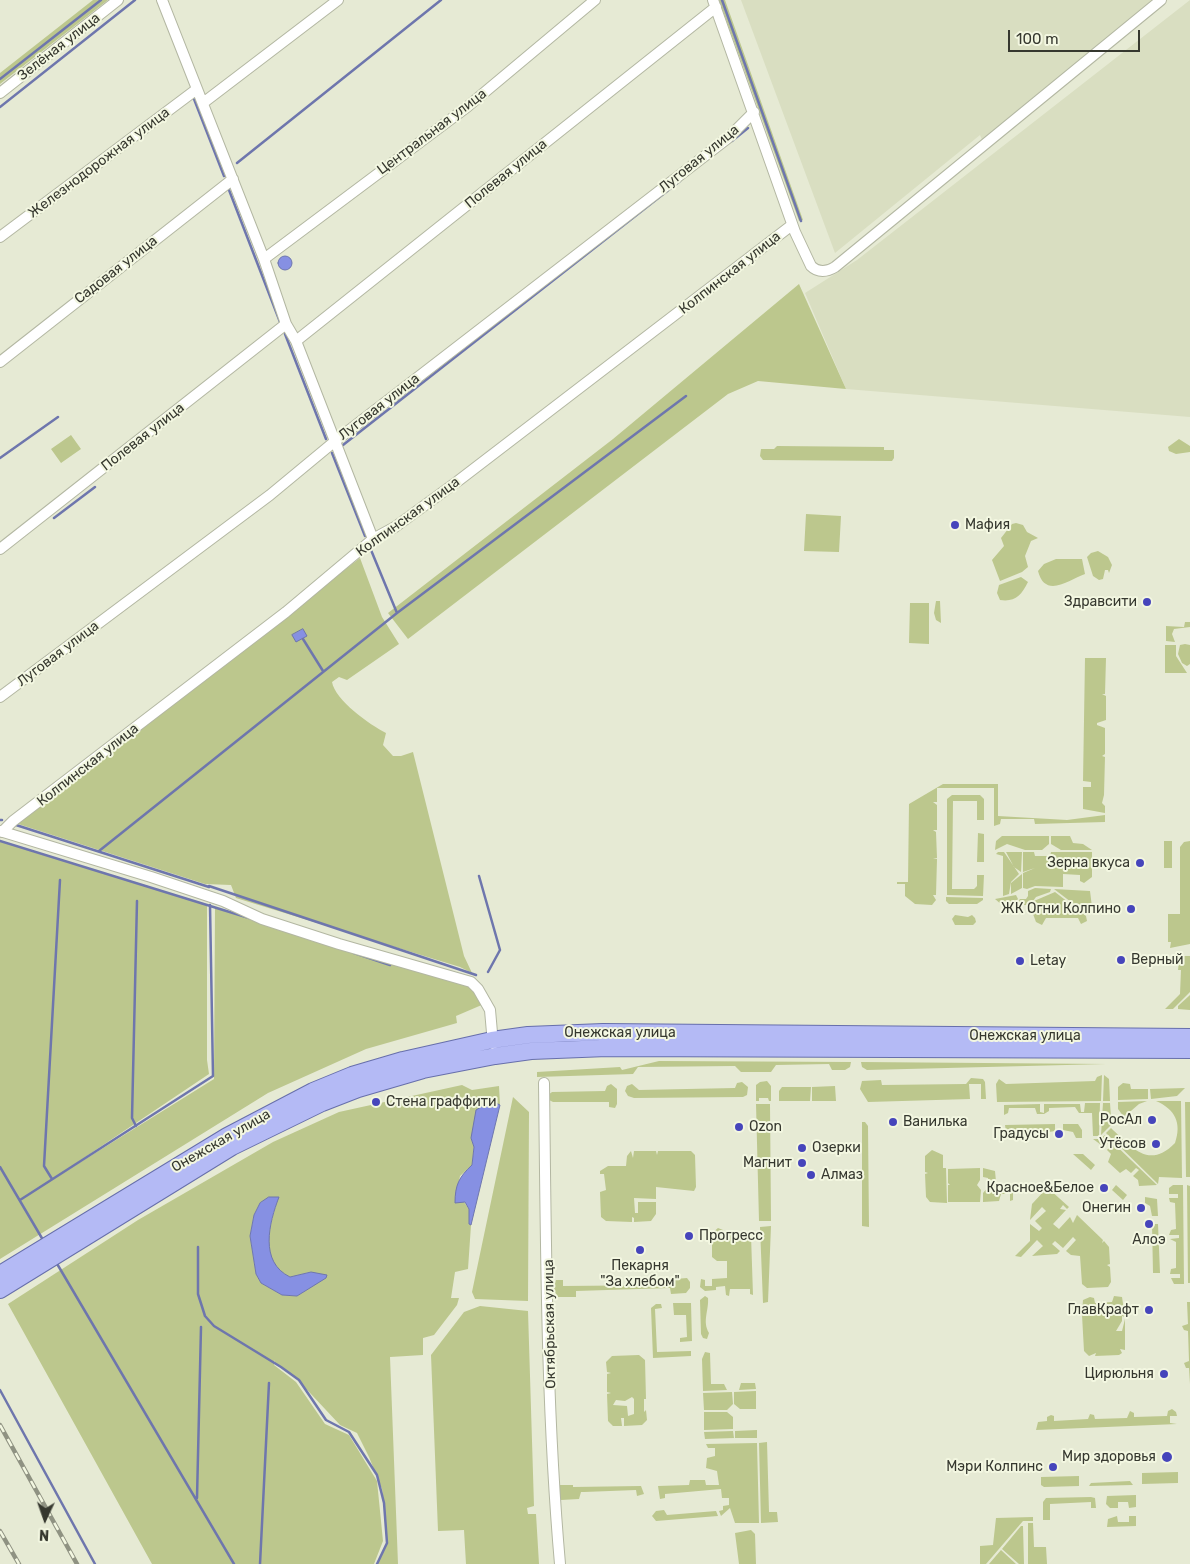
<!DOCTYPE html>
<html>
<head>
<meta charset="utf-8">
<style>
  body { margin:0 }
  #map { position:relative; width:1190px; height:1564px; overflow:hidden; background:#e6ead4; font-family:Rubik,sans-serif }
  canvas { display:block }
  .north { position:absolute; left:20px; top:1494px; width:50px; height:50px; -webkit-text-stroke:4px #f3f7e1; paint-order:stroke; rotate:183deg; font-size:14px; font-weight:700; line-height:20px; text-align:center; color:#36382f }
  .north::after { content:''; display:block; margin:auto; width:18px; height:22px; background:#36382f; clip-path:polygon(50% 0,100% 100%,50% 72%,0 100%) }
  .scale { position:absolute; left:1008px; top:30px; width:132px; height:22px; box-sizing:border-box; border:2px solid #36382f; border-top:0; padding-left:6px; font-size:15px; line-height:18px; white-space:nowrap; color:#36382f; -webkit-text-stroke:4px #f3f7e1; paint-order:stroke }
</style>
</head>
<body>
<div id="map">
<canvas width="1190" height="1564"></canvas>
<div class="north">N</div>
<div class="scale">100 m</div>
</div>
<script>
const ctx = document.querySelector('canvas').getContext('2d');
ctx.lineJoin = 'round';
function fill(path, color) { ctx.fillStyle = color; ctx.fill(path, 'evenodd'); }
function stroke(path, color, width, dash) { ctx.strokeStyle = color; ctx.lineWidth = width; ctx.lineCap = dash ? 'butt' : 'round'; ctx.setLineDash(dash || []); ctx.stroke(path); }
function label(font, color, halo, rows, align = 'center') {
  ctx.font = font + ' Rubik,sans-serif'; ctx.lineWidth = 4; ctx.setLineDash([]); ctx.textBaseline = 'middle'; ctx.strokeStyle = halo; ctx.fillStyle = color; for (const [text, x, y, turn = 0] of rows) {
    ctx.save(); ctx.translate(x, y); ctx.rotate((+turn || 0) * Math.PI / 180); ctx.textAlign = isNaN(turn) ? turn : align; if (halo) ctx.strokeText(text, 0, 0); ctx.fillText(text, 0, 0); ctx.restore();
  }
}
const built = new Path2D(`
  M741,0H1158L983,142L980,135L835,253Z
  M1190,0V417L846,389L805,293L857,260Z`);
const green = new Path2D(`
  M93,0H108L0,84V73Z
  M719,0H725L803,220L799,221Z
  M799,284L846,389L758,381L728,394L408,639L388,613L613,439Z
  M71,435L81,449L61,463L51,449Z
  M1179,439L1190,446V452L1176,454L1169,451L1168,447Z
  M777,446L884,447V450H894V458L892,461L763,460L760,456L761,449H774Z
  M806,514L841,516L839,552L804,551Z
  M1016,523L1023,525L1027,532L1038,538L1031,541L1025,556L1028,567L1022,572L1000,581L992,560L1004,546L1001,538L1012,524Z
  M1098,551L1108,557L1112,565L1109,573L1108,570H1105L1103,579L1099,580L1093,576L1087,557L1091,553Z
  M360,558L382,617L399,644L347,680L339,677L332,682C335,700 370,725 386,733L383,745L393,756H401L413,752L464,956L472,973L460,967L236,898L231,885L205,884L15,823Z
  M1056,559H1082L1085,574C1069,580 1045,599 1038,571L1044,564Z
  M1021,577L1028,582C1021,596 1015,602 1000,600L997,593L999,585Z
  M936,601H940L941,623L936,620L934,613Z
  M910,603H929V644L909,643Z
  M1185,622H1190V627L1174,629L1172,634L1175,642L1166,641V626L1184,627Z
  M1185,644L1190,645V664L1187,666L1182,663L1178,654L1180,645Z
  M1165,645H1176V656L1187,673H1165Z
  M1085,658H1106L1105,694H1102L1106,696V720L1097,723V725L1105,728V754L1102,756L1105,757L1104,795L1102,803L1105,806V813L1083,809V787H1091V782L1083,781Z
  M943,784H998V816L1067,820L1105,815V822L1035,824L1034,819H1001L1000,824L994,826V788H937V802H933L937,805V830H933L936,832L937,858L933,859H937L936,895H933L936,900L932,905L915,904L905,896V884H897V882H908L909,804Z
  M952,795H980L984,799V820H977V801H953L952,889H974L977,886V875H984L983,896L947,895V799Z
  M978,833L984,834V862H977Z
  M1002,836H1049V844L1042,850H1025L1007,844L995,850L996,841Z
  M1051,836H1070L1073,843L1083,844L1092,850H1061L1051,844Z
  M0,841L207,905V1060L209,1074L39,1188L214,1079L215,907L473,986L484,1004L456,1016L457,1023L366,1049L268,1093L0,1259Z
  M1164,841H1172V868H1164Z
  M1190,841V944L1170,948L1171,942H1168V914H1180V847L1184,842Z
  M998,852H1004L1019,874L1011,882L1009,894L1003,896V856L996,854Z
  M1006,852H1022L1021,872L1014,867Z
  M1023,852H1034L1035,856H1050L1051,852H1092V877L1084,883L1080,881V875L1063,874V887L1035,886L1027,889L1023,888V873L1035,868L1023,872Z
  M1022,874V888L1011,894V883Z
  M1035,888L1051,889L1050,892L1036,897L1030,905H1015L1020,899H1026L1028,896V891Z
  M1054,889L1090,891L1092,907L1096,908V912L1088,915Z
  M1055,892L1086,916L1087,921L1081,924L1078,918H1046L1042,925L1036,922L1033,914L1034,901Z
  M1016,895L1018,899L1013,905H1002L995,899Z
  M946,897L983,898V900L977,904H949L946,901Z
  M955,915L968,917L972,915L975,918L976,922L973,925H955L952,919Z
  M1184,956H1190V992L1173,1009H1165L1180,994L1181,970H1178L1179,961Z
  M1190,995V1010L1178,1009V1006Z
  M659,1061L851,1062L850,1067L845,1070H832L829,1064L776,1065L771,1072H741L735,1066L638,1067L633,1074L537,1077V1072L620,1067L622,1070Z
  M861,1062L1106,1064L867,1070L862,1067Z
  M1102,1075L1101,1101L997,1102L996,1084L999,1079L1006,1084L1095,1081L1097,1077Z
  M1104,1075L1109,1079L1110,1101H1103Z
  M971,1078L983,1079L985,1082L986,1099H981V1084H969L970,1099L868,1102L860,1089L862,1081L881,1080L882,1085L966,1084Z
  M767,1081L771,1086V1101H769L768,1098H759V1101H756V1085L760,1082Z
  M742,1082L748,1087L747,1095L743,1097L634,1098L628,1096L625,1091L627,1086L632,1084L639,1090L735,1088L737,1083Z
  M1123,1083L1130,1084L1131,1089H1148V1099L1118,1100V1087Z
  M611,1084L617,1089V1104L615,1108L609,1107V1102H553L549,1100L548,1095L552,1092L605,1091L607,1086Z
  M462,1085L472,1090L499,1086L500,1105L494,1102L471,1138L474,1146L472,1165L460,1176L455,1202H464L469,1209V1224L471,1225L468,1269L455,1272L451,1298H459L457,1305L434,1335L423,1338V1355L390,1357L398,1564H377L387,1543L384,1503L382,1489L369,1457L357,1433L340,1425L296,1378L275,1363L274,1360V1365L296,1382L325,1424L349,1435L377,1481L383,1541L374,1564H152L8,1304L138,1220L273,1142L339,1112ZM278,1197C273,1219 259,1250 278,1269C282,1272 286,1277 291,1277C297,1276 305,1273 311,1272L319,1281L297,1296L282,1295L261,1283L256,1274L250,1236L254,1215L260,1203Z
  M835,1086L836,1101H812V1087Z
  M782,1087H811L810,1101H779V1091Z
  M1185,1088L1177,1096L1151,1099L1150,1089Z
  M513,1097L529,1112L528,1301L475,1299L472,1292Z
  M1147,1101L1139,1104L1124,1117L1118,1109V1102Z
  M1156,1101H1181L1182,1178L1159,1177L1158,1184L1106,1133L1111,1128C1131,1147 1149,1170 1175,1143C1182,1123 1175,1109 1156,1101Z
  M1185,1102H1190V1177H1186Z
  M1085,1103H1100L1099,1136H1093L1092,1113H1079L1075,1107L1049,1108V1111L1044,1114H1037L1035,1108H1009L1008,1113L1004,1115V1105L1040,1104V1112L1044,1113V1104H1080L1081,1112H1084Z
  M1103,1103H1110L1111,1117L1115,1121L1101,1135Z
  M756,1104H770L771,1221H759Z
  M862,1122H865L868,1126L869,1227L862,1226Z
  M1055,1124V1131L1049,1132H1006L1005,1125Z
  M1063,1124H1078L1082,1130V1138H1076L1073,1132L1063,1130Z
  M1105,1135L1157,1185L1139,1186L1138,1180L1133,1176L1139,1170L1136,1168L1131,1173L1126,1169L1120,1173L1108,1162L1111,1154L1107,1150L1112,1144L1109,1142L1104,1147L1093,1139H1100Z
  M932,1150L943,1155V1168H946L947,1203L930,1202L926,1197L925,1174L928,1173L925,1172V1156Z
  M631,1151L633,1158L634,1151H656L657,1155L658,1151H691L695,1155L696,1187L694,1191L656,1187V1199L634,1198L635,1213H638V1202H656V1214L651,1221L634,1222V1218L632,1217V1222L606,1221L601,1217L600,1192L606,1190L604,1174H600V1171L608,1166H626L627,1156Z
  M1073,1154H1083L1095,1165L1091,1170Z
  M980,1168V1180L977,1185L981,1190L980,1202H948V1185H950L948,1183V1169Z
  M983,1168L995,1171L997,1192L1013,1193V1200L1010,1201V1194H1001L999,1201L983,1202V1193L989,1186L988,1178L983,1177Z
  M1116,1185L1127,1195L1123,1200L1112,1190Z
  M1183,1185L1184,1284H1174L1171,1278H1180V1274H1170L1171,1269L1176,1268V1242L1170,1239L1179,1238V1235H1169L1171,1230L1176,1229L1175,1203L1170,1202L1169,1198H1178V1194H1169V1188L1173,1185Z
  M1187,1185L1190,1186V1283H1188Z
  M1049,1189L1069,1207L1067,1209L1063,1205L1060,1209L1066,1210L1053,1224L1059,1229L1070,1217L1073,1223L1077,1215L1103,1240L1102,1243L1104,1241L1109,1247L1110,1264L1107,1265L1110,1267L1111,1282L1108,1287L1087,1288L1082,1284L1080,1256L1071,1255L1066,1251L1076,1240L1073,1237L1063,1248L1055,1241L1052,1244L1060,1251L1057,1254L1032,1256L1043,1246L1037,1240L1021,1257L1015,1256L1030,1241V1224L1039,1231L1042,1228L1035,1221L1046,1211L1042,1207L1030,1220L1032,1204L1045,1190Z
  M1145,1197L1157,1199L1158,1216H1152L1150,1206L1145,1203Z
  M1152,1224H1158L1160,1273H1153Z
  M771,1226L768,1302L763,1303L760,1227Z
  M718,1228L723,1230L724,1234L751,1235L753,1295L750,1294V1289H730L729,1296L726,1295L725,1286L716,1287V1290L705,1291L700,1287L701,1279L705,1280V1286H712V1279L727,1278V1261H717L712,1257V1233Z
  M687,1278L690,1282V1288L686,1293L671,1294L670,1288L576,1291V1297H558L553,1289L556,1280H563V1286L674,1285L675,1279Z
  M705,1296L708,1298C709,1311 702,1321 709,1333L707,1339L703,1338L701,1334L700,1300Z
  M1114,1296L1122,1297L1125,1317L1122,1316V1321L1116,1331H1122L1125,1319V1350L1120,1349L1122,1353L1119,1355L1095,1356L1096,1353L1089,1356L1084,1351L1082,1315L1085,1314L1082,1312L1083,1300L1090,1297L1094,1298L1095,1303L1112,1302Z
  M1187,1302H1190V1384L1189,1368H1186L1184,1363L1189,1361L1188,1331L1184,1330L1182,1326L1188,1324Z
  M673,1303H691L692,1341L680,1342V1338L687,1337L686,1315H674Z
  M656,1304H661L662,1308L655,1309L657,1352L691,1351V1356L653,1358L651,1308Z
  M480,1306L528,1311L534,1506L527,1508L528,1514H536L539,1564H466L464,1530L438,1531L431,1355L464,1312Z
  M705,1352L710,1353L711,1384H724L727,1390L703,1391L702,1359Z
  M639,1355L645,1360L646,1399H644V1412L646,1410L647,1420L642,1425L624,1426V1418H621L622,1426H613L608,1421L607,1394L611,1393L607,1392V1374L611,1373L607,1372L606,1362L612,1356ZM632,1397L634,1399V1414L628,1416L627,1406L613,1405L616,1400L625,1401Z
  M741,1383H755L756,1389L739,1390Z
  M756,1391V1409H740L734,1404V1392Z
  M732,1392L733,1404L727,1410H704L703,1393Z
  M1172,1409L1176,1412L1177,1416H1170V1423L1177,1424L1036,1430L1038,1422L1047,1421V1417L1051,1415L1054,1416V1421L1088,1419L1090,1414L1094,1415L1095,1419L1127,1418L1130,1411L1134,1413V1417L1167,1416L1168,1411Z
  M704,1412H727L733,1417V1429L704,1430Z
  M757,1430V1438H735V1431Z
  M733,1431L734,1438L705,1439L704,1432Z
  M767,1442L769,1512H777L778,1522L761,1523L759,1443Z
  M757,1443L759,1523H735L730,1508L721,1516L719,1511L723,1510V1506L729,1505V1498H722L721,1489L665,1494V1498L660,1499L658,1486L689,1485L690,1480H705L706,1485H719L717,1471L706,1468L707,1458L715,1456V1448H708L706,1444Z
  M1178,1472V1483L1142,1484V1473Z
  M1079,1476V1486L1044,1487L1041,1485V1477Z
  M1130,1481L1133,1485L1089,1486L1091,1483Z
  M560,1485H573V1487L641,1486L644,1494L637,1496L636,1490L584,1492H581L579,1499L561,1500L558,1496Z
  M1136,1495V1507L1129,1508L1128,1502H1118V1508H1110L1106,1504L1107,1496Z
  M1091,1497L1095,1498L1096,1508H1091V1502L1050,1504V1520H1043V1502L1046,1498Z
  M664,1510L667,1515L716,1511L718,1516L656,1521L652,1516L656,1511Z
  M1117,1516L1118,1522H1129V1516H1136V1526L1107,1527L1108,1519Z
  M1033,1517V1521H1023L986,1564H980V1546L993,1545L996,1518Z
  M1028,1523H1033L1034,1547H1046L1047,1564H1028Z
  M1021,1526H1023L1024,1564H1019L1002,1549Z
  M751,1530L755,1534L756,1564H739L735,1533Z
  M1001,1550L1016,1564H989Z`);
const water = new Path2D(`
  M278 263a7 7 0 1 1 14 0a7 7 0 1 1-14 0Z
  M303,629L307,636L296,642L292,635Z
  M494,1102L500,1105L471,1225L469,1224V1209L465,1202L455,1203C455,1185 459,1177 472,1165L474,1147L471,1138L476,1110L486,1104Z
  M269,1197H279C269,1223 259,1262 290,1277L311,1272L327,1275L326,1278L297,1296L282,1295L261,1283L256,1274L250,1236L254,1215L260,1203Z`);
const stream = new Path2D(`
  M722,0L801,221
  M0,79L101,0
  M194,99L224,176
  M0,107L135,0
  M732,141L748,128
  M237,163L441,0
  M229,190L280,322
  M285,334L326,439
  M343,445L680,181
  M332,453L365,536
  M0,458L58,417
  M54,518L95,487
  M371,550L397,613
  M303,639L323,671
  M0,820H2
  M16,825L209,887
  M0,841L249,918
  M99,851L397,613L686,396
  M479,876L500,950L488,972
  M209,886L476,975
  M354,953L390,965
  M136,1126L132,1118L137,901
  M0,1167L43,1240
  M52,1179L44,1166L60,880
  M20,1200L213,1076L210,905
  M198,1247V1294L205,1316L214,1326L281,1367L299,1380L326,1420L349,1432L377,1475L384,1503L387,1543L377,1564
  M56,1262L234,1564
  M0,1390L95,1564
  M197,1498L201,1327
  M260,1564L269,1383`);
const minor = new Path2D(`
  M162,0L264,259L286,324L296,341L373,539
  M713,0L795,232L811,266C818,273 827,272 835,267L1161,0
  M0,93L118,0
  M203,103L338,0
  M0,237L197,89
  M264,259L467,107L595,0
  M296,341L716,7
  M0,362L233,179
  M0,549L286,324
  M0,697L270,495L334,442L728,138L754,112
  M0,831L151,877L223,901L262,919L339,944L471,982L478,989L490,1010L493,1044
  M2,832L13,821L286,612L373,539L395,527L458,481L792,225
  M544,1083C546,1243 546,1405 560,1564`);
const primary = new Path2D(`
  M0,1274L227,1136L313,1091L352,1075L403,1060L492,1040L528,1035L603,1032L1190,1037
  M0,1290L232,1147L322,1103L358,1089L423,1070L495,1056L531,1051L607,1048L1190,1050`);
const rail = new Path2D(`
  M0,1425L77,1564
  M0,1531L19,1564`);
const markers = [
  [955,525,5,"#4645bb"],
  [1147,602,5,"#4645bb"],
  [1140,863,5,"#4645bb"],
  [1131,909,5,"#4645bb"],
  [1121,960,5,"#4645bb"],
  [1020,961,5,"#4645bb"],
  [376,1102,5,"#4645bb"],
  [1152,1120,5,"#4645bb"],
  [893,1122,5,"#4645bb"],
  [739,1127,5,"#4645bb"],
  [1059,1134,5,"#4645bb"],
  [1156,1144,5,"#4645bb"],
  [802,1148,5,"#4645bb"],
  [802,1163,5,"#4645bb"],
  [811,1175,5,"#4645bb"],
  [1104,1188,5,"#4645bb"],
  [1141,1208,5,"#4645bb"],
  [1149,1224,5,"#4645bb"],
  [689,1236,5,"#4645bb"],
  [640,1250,5,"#4645bb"],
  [1149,1310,5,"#4645bb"],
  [1164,1374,5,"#4645bb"],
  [1167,1457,6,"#4645bb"],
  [1053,1467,5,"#4645bb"]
];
const streetNames = [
  ["Зелёная улица",59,47,-38],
  ["Центральная улица",432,132,-37],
  ["Луговая улица",699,159,-39],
  ["Железнодорожная улица",99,163,-37],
  ["Полевая улица",506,174,-39],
  ["Садовая улица",116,270,-38],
  ["Колпинская улица",730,273,-38],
  ["Луговая улица",379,407,-38],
  ["Полевая улица",143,437,-38],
  ["Колпинская улица",408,517,-36],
  ["Луговая улица",58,654,-37],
  ["Колпинская улица",88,765,-38],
  ["Онежская улица",620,1033],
  ["Онежская улица",1025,1036],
  ["Онежская улица",221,1141,-30],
  ["Октябрьская улица",550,1324,-91]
];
const poiNames = [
  ["Мафия",965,525,"left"],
  ["Здравсити",1137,602],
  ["Зерна вкуса",1130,863],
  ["ЖК Огни Колпино",1121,909],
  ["Верный",1131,960,"left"],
  ["Letay",1030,961,"left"],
  ["Стена граффити",386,1102,"left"],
  ["РосАл",1142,1120],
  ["Ванилька",903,1122,"left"],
  ["Ozon",749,1127,"left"],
  ["Градусы",1049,1134],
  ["Утёсов",1146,1144],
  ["Озерки",812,1148,"left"],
  ["Магнит",792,1163],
  ["Алмаз",821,1175,"left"],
  ["Красное&Белое",1094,1188],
  ["Онегин",1131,1208],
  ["Прогресс",699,1236,"left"],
  ["Алоэ",1149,1240,"center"],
  ["Пекарня",640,1266,"center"],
  ["\"За хлебом\"",640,1282,"center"],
  ["ГлавКрафт",1139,1310],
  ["Цирюльня",1154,1374],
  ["Мир здоровья",1156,1457],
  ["Мэри Колпинс",1043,1467]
];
fill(built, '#d9dec1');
fill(green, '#bcc78d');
fill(water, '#8690e3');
stroke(water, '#6e76ad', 1);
stroke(stream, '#6e76ad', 2.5);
stroke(minor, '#b3b7a2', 12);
stroke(primary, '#676fab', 18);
stroke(minor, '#fff', 10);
stroke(primary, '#b4baf5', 16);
stroke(rail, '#8f9282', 4.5);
stroke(rail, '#f3f7e1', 2.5, [8]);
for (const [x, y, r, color] of markers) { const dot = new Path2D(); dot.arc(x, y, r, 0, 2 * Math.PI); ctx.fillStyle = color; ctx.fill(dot); stroke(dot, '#f3f7e1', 2); }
label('14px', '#36382f', '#f3f7e1', streetNames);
label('14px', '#36382f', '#f3f7e1', poiNames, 'right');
</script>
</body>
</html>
